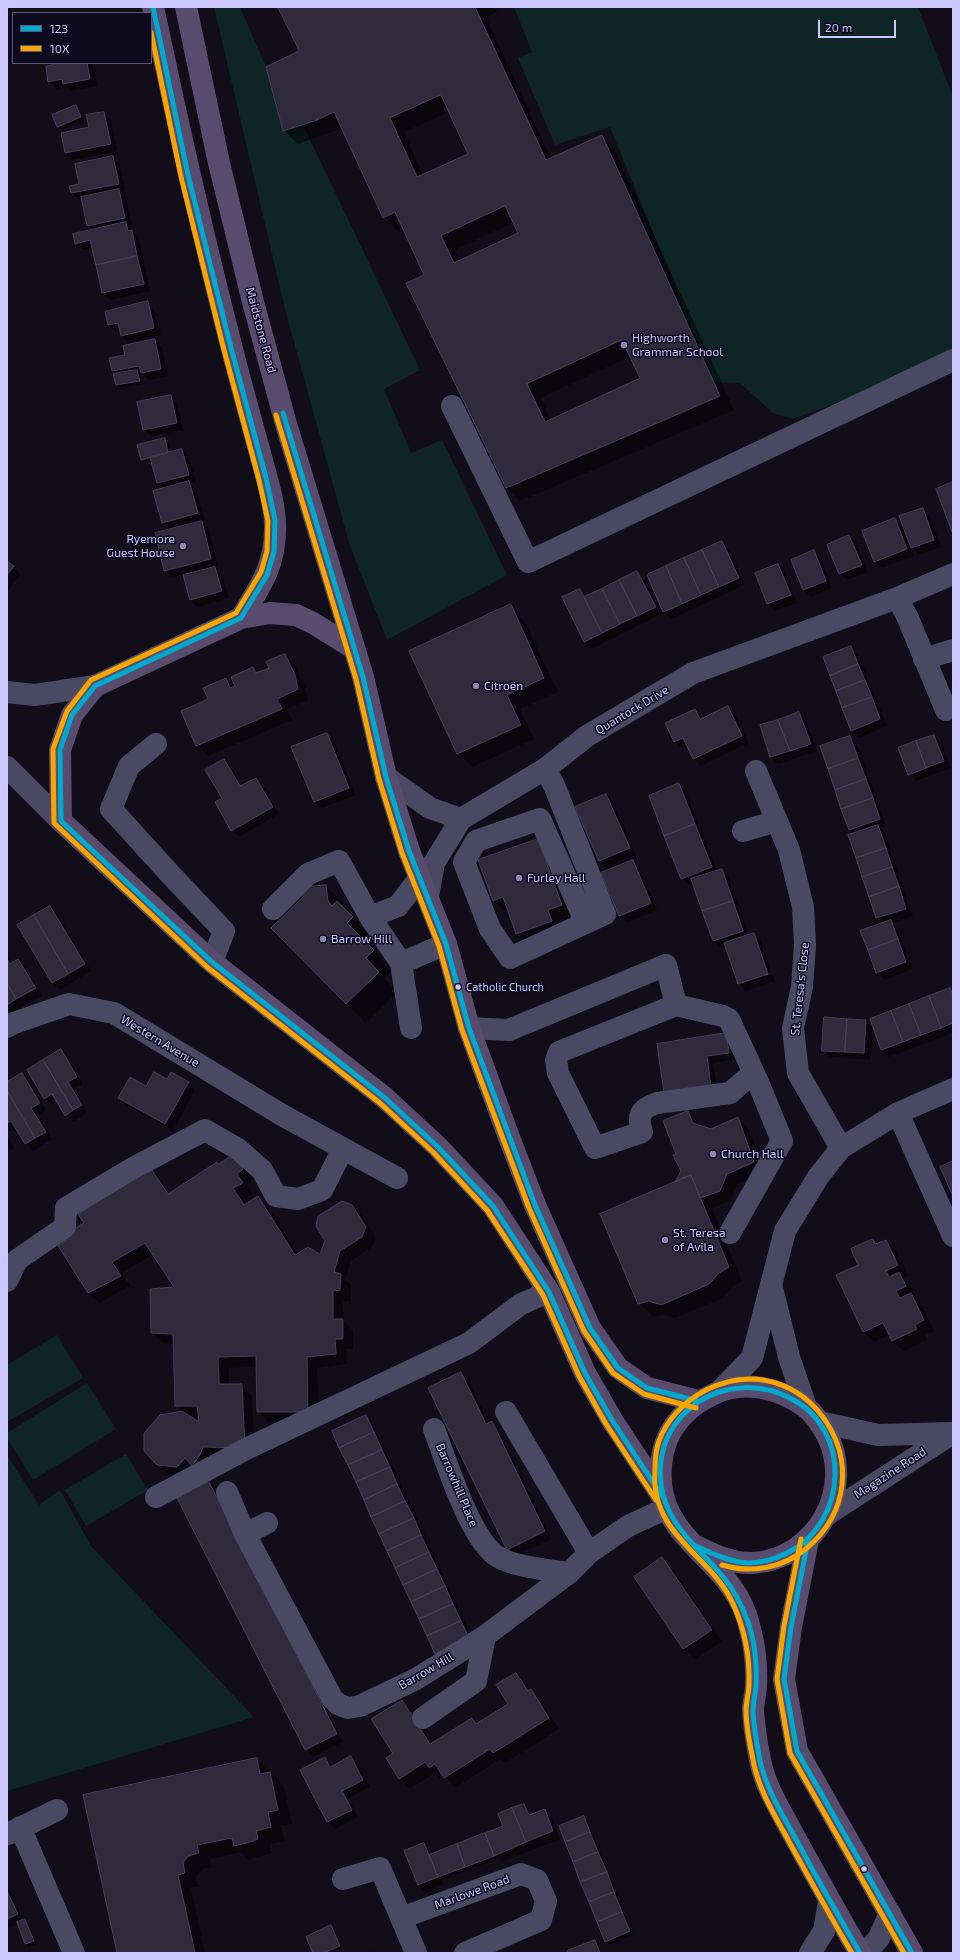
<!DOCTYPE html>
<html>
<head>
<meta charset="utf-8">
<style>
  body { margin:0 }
  #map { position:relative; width:960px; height:1960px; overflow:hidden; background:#110e1a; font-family:"Exo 2",sans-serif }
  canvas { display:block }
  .frame { position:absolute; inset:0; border:8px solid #cdc7ff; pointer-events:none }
  .legend { position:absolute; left:12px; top:12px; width:140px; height:52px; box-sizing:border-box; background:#0e0a1e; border:1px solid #5a5678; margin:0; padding:5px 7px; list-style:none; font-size:12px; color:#cdc7ff }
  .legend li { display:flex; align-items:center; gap:8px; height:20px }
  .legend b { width:20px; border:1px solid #5a5678 }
  .scale { position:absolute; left:818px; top:20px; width:78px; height:18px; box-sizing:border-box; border:2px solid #cdc7ff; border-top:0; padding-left:5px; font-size:12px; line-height:14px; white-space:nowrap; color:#cdc7ff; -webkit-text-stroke:3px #0e0a1e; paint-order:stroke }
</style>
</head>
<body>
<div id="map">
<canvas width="960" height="1960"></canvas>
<div class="frame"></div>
<ul class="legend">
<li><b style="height:5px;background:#00a9ce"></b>123</li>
<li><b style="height:5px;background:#f7a600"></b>10X</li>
</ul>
<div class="scale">20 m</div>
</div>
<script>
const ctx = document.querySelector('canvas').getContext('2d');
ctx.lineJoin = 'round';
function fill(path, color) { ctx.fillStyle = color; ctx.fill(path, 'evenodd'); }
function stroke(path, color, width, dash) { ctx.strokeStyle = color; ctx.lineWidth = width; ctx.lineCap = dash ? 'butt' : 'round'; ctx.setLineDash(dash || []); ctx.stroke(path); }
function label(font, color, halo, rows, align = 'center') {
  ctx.font = font + ' "Exo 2",sans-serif'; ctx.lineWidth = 3; ctx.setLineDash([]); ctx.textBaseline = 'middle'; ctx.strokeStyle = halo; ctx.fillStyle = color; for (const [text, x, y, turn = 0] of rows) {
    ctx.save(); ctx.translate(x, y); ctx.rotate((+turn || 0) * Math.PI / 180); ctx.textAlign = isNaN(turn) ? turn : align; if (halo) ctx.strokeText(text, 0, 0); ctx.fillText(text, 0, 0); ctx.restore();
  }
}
const green = new Path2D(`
  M214,7H240L266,67L283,131L303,125L420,370L384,389L411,453L442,440L507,575L387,640L349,543L285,309Z
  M514,7H918L953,97V359L793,419L773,413L740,383L714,382L610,127L555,145L518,58L532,52Z
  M57,1335L83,1378L7,1422V1365Z
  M87,1383L116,1429L33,1480L7,1438V1433Z
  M126,1454L148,1490L86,1526L65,1490Z
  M7,1455L39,1505L60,1490L91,1546L254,1717L7,1791Z`);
const shadow = new Path2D(`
  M279,7H495L497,12L486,17L551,159L601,136L615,150L734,410L520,501L506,487L426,275L404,228L398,231L384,217L343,128L298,144L284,130L300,51ZM449,112L469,154L423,175L404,132ZM514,222L519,233L460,261L455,250ZM631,356L642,379L551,421L541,398Z
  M60,63H93L97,86L71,91L67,87L57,89L49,82Z
  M75,106L83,120L61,130L58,126Z
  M103,113L111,120L117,151L73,160L66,153L62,134L90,127Z
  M113,157L120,165L125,191L120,192L126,197L132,225H128L139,238L150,291L110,300L103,293L93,248L83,250L76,243L93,230L88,225L82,199L79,200L72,193Z
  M147,302L154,310L161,335L129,343L122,336L121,330L116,332L109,325Z
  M155,340L162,347L168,376L149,380L140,374L143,384L120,388L116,385L117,375L113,371L110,358L126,355Z
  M170,396L177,403L183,430L151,436L144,429Z
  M164,439L168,442L170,453L182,450L189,457L196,482L190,483L196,489L202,511L166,520V523L203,512L205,520L201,521L209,529L218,566L214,567L222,575L229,598L198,607L190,600L184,574L172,577L165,570L171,530L163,522L164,489L158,483L152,461L145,462L141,459Z
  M923,509L930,516L941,547L919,555L910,546L914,556L882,568L875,561L895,519L905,529Z
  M849,536L856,543L868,572L847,580L840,573Z
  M722,543L729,550L745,585L671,619L664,612L649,575Z
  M813,551L821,559L832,588L811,597L804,590Z
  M7,562L21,574L7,592Z
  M778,565L785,572L797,603L775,611L768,604L756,574Z
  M637,572L644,579L662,614L592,649L585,642L564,597L580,590L587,597Z
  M510,606L524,620L558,692L520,709L534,739L472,767L458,754Z
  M851,647L858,654L887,726L859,738L852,730Z
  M285,655L296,666L305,687L308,700L287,709L292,720L208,756L197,746L182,712L209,700L225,679L234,688L253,668L258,673L270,668Z
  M728,707L735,714L749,743L701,766L693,758L688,746L682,748L675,741L695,710L703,718Z
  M799,713L806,720L817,751L778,764L771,757Z
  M327,734L334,742L356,795L322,808L315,801Z
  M934,736L941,743L951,768L916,781L909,774Z
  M850,737L857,744L886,826L880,828L885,833L913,916L892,923L897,928L913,969L884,980L877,973L862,932L883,924L877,918L849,836L854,834L850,829Z
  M224,760L231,767L242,786L256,779L263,786L279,814L239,837L232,830L223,799Z
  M679,785L686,792L717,871L722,870L729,877L749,936L754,934L761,941L771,972L742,982V984L772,974L775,981L746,991L739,984L726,946L721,948L714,940L694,883L689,885L682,878Z
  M606,795L613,802L636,855L607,868L599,861Z
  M538,840L572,916L558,921L562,932L528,944L517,933L508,909L504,911L493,900Z
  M632,861L639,868L657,910L627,923L620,916L602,873Z
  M326,886L345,905V911L372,937L366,943L392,970L384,978L398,992L366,1023L273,928Z
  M50,907L57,914L91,971L60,990L53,983L18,925Z
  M7,956L12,964L18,960L25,967L42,996L8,1015Z
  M950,990L953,992V1033L889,1057L882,1050Z
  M825,1018L866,1021L873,1028L871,1060L830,1057L823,1050Z
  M726,1034L736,1059L713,1063L718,1094L665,1093Z
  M60,1051L67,1058L83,1084L74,1089L88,1113L73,1122L66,1115L58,1101L52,1105L45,1098Z
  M22,1075L29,1082L46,1110L38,1115L52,1139L33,1151L26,1143L17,1128L10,1132L7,1129V1083Z
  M168,1080L188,1083L195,1090L173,1131L126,1105L119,1098Z
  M688,1113L700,1126L711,1130L738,1118L748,1129L764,1172L738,1184L730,1201L712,1208L742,1281L733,1286L723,1298L675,1318L663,1315L653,1317L639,1303L676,1182L682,1171L677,1154Z
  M7,1136L14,1148L7,1153Z
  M233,1156L244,1167L253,1180L247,1185L253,1194L243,1199L247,1204L258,1197L269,1208L298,1254L321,1255L352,1206L363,1217L376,1238L372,1247L351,1261L345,1280L351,1285V1301L343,1302L344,1321L353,1331V1349H346L347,1364L317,1368L319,1422H269L258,1412L257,1367L229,1368V1385H241L252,1396L255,1458L214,1457L188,1477L169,1475L158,1464L182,1412L176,1406L174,1344L163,1343L152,1333L176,1288L154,1254L122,1273L130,1286L99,1303L88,1293L57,1241L85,1223L151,1171L170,1194L217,1163L219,1165ZM189,1417H199L200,1424Z
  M873,1240L877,1245L886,1241L897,1252L908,1276L903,1278L910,1284L915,1298L922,1305L934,1331L925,1335L927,1340L903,1351L892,1340L890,1335L874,1342L864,1332L838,1276L860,1266Z
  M460,1373L468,1380L489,1423L491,1422L498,1429L552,1539L515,1556L508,1549Z
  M366,1416L373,1424L476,1645L443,1660L436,1653Z
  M209,1483L216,1491L343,1742L313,1757L306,1750L179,1499Z
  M662,1559L673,1569L722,1641L695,1659L684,1649L635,1577Z
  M516,1674L541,1701L559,1729L505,1763L500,1759L455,1788L444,1776L440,1778L435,1773L410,1789L400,1778L395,1753L402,1701L412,1712L433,1744L472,1719L477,1725L509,1704Z
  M351,1757L358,1764L370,1787L348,1798L358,1817L335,1829L328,1822L301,1771L325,1758L333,1766Z
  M257,1759L284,1787L292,1824L281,1826L285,1841L270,1844L272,1853L248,1860L241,1852L210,1859L212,1867L202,1869L196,1877L198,1887L191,1888L205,1953H118Z
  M524,1805L532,1815L544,1810L552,1817L560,1839L502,1862L498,1858L442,1880L444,1885L426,1892L418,1885L423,1845L432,1855L504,1827Z
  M584,1817L587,1820L633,1935L609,1945L606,1941Z
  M7,1884L24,1921L29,1924L36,1944L29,1947L26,1943L19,1924L7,1928Z
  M331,1927L334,1930L342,1949L333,1953H314Z
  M594,1942L601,1953H565Z
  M373,1951L376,1953H368Z`);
const building = new Path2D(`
  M278,7H475L546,160L602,135L720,396L506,488L406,283L424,275L395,212L383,218L334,112L317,120L283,131L266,67L299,51ZM441,95L468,154L417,177L390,118ZM505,206L518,233L454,263L441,236ZM622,340L640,378L545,422L527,384Z
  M59,63H87L90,79L63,84L62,79L48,82L46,67Z
  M76,105L81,117L57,127L52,115Z
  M104,112L111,144L65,153L61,133L89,127L86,115Z
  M113,156L119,184L71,193L69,186L79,184L75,164Z
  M119,189L125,218L87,226L81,197Z
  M126,222L128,231L132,230L137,256L96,265L90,240L75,244L73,234Z
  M137,256L144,284L102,293L96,265Z
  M148,301L154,328L121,336L118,323L108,325L105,312Z
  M155,339L161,369L141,373L139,366L112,371L109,358L125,355L123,346Z
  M137,370L140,381L116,385L113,374Z
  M171,395L177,423L143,430L137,402Z
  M165,438L168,453L141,460L137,445Z
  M182,449L189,475L157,483L150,457Z
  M189,481L198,513L162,523L153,491Z
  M953,482V531L952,532L936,489Z
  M923,508L934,540L911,548L899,516Z
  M895,518L907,549L874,562L862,531Z
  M202,521L211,559L164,571L155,533Z
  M849,535L862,565L839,574L827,545Z
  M722,541L739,578L719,587L702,550Z
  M702,550L719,587L701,595L684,558Z
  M814,550L826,581L803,590L791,560Z
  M684,558L701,595L682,604L666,566Z
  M7,561L14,566L7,575Z
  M778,564L791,595L767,604L755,573Z
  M666,566L682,604L663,612L647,575Z
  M215,567L222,591L190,600L183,575Z
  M637,571L656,607L637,616L619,580Z
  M619,580L637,616L620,624L602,589Z
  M580,589L602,633L584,642L562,597Z
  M602,589L620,624L602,633L584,597Z
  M511,604L544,678L507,695L521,725L457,754L409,651Z
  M851,646L858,664L830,676L823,657Z
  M285,654L295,675L298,689L277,699L282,709L196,746L181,711L208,699L203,688L226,678L230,688L235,686L231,677L253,667L256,673L269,668L266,662Z
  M858,664L865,680L836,691L830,676Z
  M865,680L872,697L842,708L836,691Z
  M872,697L880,719L851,731L842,708Z
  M728,706L742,736L693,759L683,738L674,742L665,723L695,709L700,719Z
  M799,712L811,744L790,751L778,720Z
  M778,720L790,751L770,757L760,725Z
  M327,733L349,788L314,802L291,747Z
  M934,735L944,761L926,768L916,741Z
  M850,736L858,758L828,769L820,746Z
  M916,741L926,768L908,775L898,748Z
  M858,758L866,779L835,790L828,769Z
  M224,759L240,786L256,778L273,807L231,831L215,802L222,798L205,770Z
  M866,779L873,798L841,809L835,790Z
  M679,783L695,824L664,836L649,796Z
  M606,794L630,848L599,861L575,807Z
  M873,798L880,819L849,830L841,809Z
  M695,824L712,867L681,879L664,836Z
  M878,825L886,848L856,858L848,835Z
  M538,839L562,905L548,910L552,921L516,934L503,897L493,901L478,860Z
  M886,848L892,867L862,877L856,858Z
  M633,860L651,903L619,916L601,873Z
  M892,867L899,886L869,897L862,877Z
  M722,869L733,901L702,911L691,879Z
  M326,885L328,901L332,906L337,901L353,917L347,923L374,950L366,958L379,972L346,1004L271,928L303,897L302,888Z
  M899,886L906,909L876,918L869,897Z
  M733,901L743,931L713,941L702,911Z
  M50,906L85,964L68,974L34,915Z
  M34,915L68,974L52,983L17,925Z
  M891,920L898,939L868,950L860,931Z
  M754,933L768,974L738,984L724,943Z
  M898,939L906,962L876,973L868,950Z
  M7,959L10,964L18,959L36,988L16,999L7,983Z
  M7,983L16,999L7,1005Z
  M950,988L953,995V1023L941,1028L929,996Z
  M929,996L941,1028L921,1035L909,1004Z
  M909,1004L921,1035L903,1042L891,1011Z
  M891,1011L903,1042L881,1050L870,1019Z
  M824,1017L847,1019L845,1052L822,1051Z
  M847,1019L866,1020L864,1053L845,1052Z
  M726,1033L729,1053L707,1056L711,1087L664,1093L657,1044Z
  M61,1049L77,1077L68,1082L82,1105L73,1110L43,1060Z
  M43,1060L73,1110L65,1116L52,1094L44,1099L27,1070Z
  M154,1072L167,1079L171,1072L189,1082L165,1124L118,1098L130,1077L146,1086Z
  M22,1073L40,1103L31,1108L46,1132L35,1138L7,1091V1082Z
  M7,1091L35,1138L25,1144L11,1121L7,1123Z
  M688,1111L693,1123L711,1129L738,1117L754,1162L727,1174L720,1191L700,1198L691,1175L675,1182L681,1171L673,1155L676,1154L663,1121Z
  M233,1155L243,1169L237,1174L243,1183L233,1188L244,1205L258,1196L295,1255L308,1247L320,1254L325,1241L316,1226L318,1216L342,1201L352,1205L366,1227L362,1237L340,1251L334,1272L341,1274L340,1290L333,1291V1319H343V1339H335L336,1354L307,1357L308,1412H257L256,1356L218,1357L219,1384H242L245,1448L203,1447L200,1455L192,1466L185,1458L177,1467L157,1465L144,1451V1433L160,1415L182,1411L199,1422L197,1406H175L173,1334L151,1333L150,1289L174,1287L145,1243L112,1262L121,1276L88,1293L55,1241L84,1223L78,1214L151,1169L168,1194L217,1162L218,1164Z
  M953,1161V1196L940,1167Z
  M691,1175L729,1267L719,1273L709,1284L661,1305L649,1301L638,1304L600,1214Z
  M873,1239L875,1244L886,1240L898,1265L886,1271L889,1277L899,1272L906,1286L896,1291L900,1298L911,1293L924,1320L915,1325L917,1329L892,1341L883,1323L863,1332L836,1275L858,1265L851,1249Z
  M461,1372L486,1424L492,1421L545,1531L507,1550L428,1388Z
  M366,1415L374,1432L339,1448L332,1431Z
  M374,1432L382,1450L348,1465L339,1448Z
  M382,1450L390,1467L356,1482L348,1465Z
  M390,1467L397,1484L364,1500L356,1482Z
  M209,1482L337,1734L305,1750L177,1498Z
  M397,1484L405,1501L371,1517L364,1500Z
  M405,1501L414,1518L379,1534L371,1517Z
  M414,1518L421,1535L387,1551L379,1534Z
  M421,1535L429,1552L395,1568L387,1551Z
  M429,1552L437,1569L403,1585L395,1568Z
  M662,1557L712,1630L683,1649L634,1577Z
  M437,1569L445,1586L411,1602L403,1585Z
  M445,1586L453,1604L419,1619L411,1602Z
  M453,1604L461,1621L427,1636L419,1619Z
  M461,1621L469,1638L435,1654L427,1636Z
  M516,1673L528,1691L531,1689L549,1718L493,1753L490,1749L444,1778L435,1764L429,1768L425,1762L399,1779L386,1758L393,1753L371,1719L402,1700L430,1744L472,1718L476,1724L508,1704L496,1685Z
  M351,1756L363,1780L342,1791L352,1810L327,1822L300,1770L325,1757L330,1767Z
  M257,1758L260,1774L270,1772L278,1810L268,1812L271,1827L256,1831L258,1839L250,1842L234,1846L232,1838L197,1845L199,1853L188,1856L183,1863L185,1873L178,1875L195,1953H117L83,1795Z
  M524,1804L529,1815L545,1809L553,1831L526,1842L512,1808Z
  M512,1808L526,1842L494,1856L485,1833L503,1826L498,1814Z
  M584,1816L590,1832L565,1842L559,1826Z
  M590,1832L598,1852L573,1862L565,1842Z
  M485,1833L494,1856L465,1867L457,1844Z
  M424,1843L438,1877L418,1885L404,1851Z
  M457,1844L465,1867L438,1877L429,1855Z
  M598,1852L607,1872L580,1882L573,1862Z
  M607,1872L614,1892L589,1902L580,1882Z
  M7,1891L18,1914L7,1919Z
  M614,1892L622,1912L597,1922L589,1902Z
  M622,1912L630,1931L605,1942L597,1922Z
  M25,1919L34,1941L25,1944L17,1922Z
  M331,1925L340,1946L323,1953H313L306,1937Z
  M595,1940L600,1953H568L567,1951Z`);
const minor = new Path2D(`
  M452,406L528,562L953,360
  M897,598L907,616L946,710
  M924,659L953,650
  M7,692L35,695L95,686
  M156,744L129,766L111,809L170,874L224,931L212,962
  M7,767L61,821
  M545,769L554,785L605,914L510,958L490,929L464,862L476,841L540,819L586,923
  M756,771L789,850L803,907L805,945L802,987L793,1028L798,1073L841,1148
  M386,777L430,808L461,819
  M743,831L777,821
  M428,896L434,863L461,819L545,769L587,736L693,673L897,598L953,574
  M273,909L308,874L339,861L370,917L401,963L411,1028
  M370,917L398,906L421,876
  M401,963L446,944
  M676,1005L559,1052L556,1060L558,1073L595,1148L642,1132C637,1115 640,1109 657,1103L730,1093L753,1073
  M7,1027L14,1023L69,1004L114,1013L282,1115L397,1178
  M469,1028L509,1030L666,965L676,1005L723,1016L729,1019L758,1082L782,1141L730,1233
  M898,1113L953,1236
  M7,1281L17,1260L65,1227L66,1208L133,1168L205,1130L238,1149L262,1170L276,1196L298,1199L322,1190L343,1149
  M772,1288L789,1357L806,1407
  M721,1390L752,1358L785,1231L818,1177L841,1148L898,1113L953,1089
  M506,1412L589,1553
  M820,1422L878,1435L951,1433
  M434,1429C447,1463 468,1533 495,1555C511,1567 550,1570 569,1573
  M227,1492L245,1534L332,1698L338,1704L348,1708L360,1706L416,1679L485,1636L569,1573L589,1553L628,1526L667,1508
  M156,1497L246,1449L469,1343L521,1304L549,1292
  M828,1514L953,1433
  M245,1534L267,1523
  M423,1718L476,1681L485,1636
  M20,1827L74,1953
  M8,1834L57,1810
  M343,1879L380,1868L416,1953
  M401,1918L521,1874L537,1880L546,1901L541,1920L465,1953
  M810,1953L824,1931L829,1901
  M866,1953L879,1938L890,1913`);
const major = new Path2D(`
  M153,7C177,120 202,233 231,345C240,381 250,417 260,453C266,477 276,505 275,530C275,567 259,588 241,618
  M186,7L219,163L253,302L286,424L363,677L386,777L409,851L446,944L469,1028L507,1132L535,1205L590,1328L618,1368L647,1388L698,1401
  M353,648L313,623L296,615L270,613L241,618L95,686L72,715L60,750L61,821L212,962L385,1098L438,1147L493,1206L549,1292L585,1373L612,1420L662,1496
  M808,1540L791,1627L784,1679L797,1751L912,1953
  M696,1546C714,1555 733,1564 753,1563C816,1559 856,1489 826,1433C820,1423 814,1413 804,1406C779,1388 743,1379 714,1394C689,1405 669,1425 663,1452C645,1541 732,1552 749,1625C754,1643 757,1666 756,1685C756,1694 753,1702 753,1710C754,1726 757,1745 760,1760C765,1787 781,1811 793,1834C815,1874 837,1914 860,1953`);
const bus1 = new Path2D(`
  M153,7L188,175L230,344L266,478L275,520L274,552L267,575L241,618L95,686L72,715L60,750L61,821L212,962L385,1098L438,1147L493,1206L549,1292L585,1373L612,1420L662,1496
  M283,413L363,677L386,777L409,851L446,944L469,1028L535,1205L590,1328L618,1368L647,1388L698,1401
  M808,1540L791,1627L784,1679L797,1751L912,1953
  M696,1546C712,1554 730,1562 748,1563C762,1563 775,1559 787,1553C848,1523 853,1429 790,1398C728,1366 652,1411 661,1484C666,1525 699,1548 724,1578C735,1591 742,1606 748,1622C755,1642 757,1665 756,1687C755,1695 753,1703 753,1712C754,1728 757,1745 760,1761C767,1791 784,1817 798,1843C818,1880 839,1917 860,1953`);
const bus2 = new Path2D(`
  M151,32L181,177L223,346L259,480L268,521L267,551L261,572L236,613L91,680L67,711L53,749L54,823L207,967L380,1103L433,1152L487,1210L543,1295L579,1376L606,1424L656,1500
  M276,415L356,679L379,779L402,853L439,946L462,1030L529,1208L584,1331L613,1373L644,1394L696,1408
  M801,1539L784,1626L777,1679L790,1753L904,1953
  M722,1565C752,1574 783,1568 807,1548C894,1474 806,1340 706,1390C685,1401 667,1419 659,1441C655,1451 655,1461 655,1471C650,1536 713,1556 734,1606C745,1631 750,1658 749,1685C749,1693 746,1702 746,1710C746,1727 750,1744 753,1760C759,1792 777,1819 792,1847C812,1883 831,1918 852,1953`);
const markers = [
  [624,345,4,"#8b86af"],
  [183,546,4,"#8b86af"],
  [476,686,4,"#8b86af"],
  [519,878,4,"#8b86af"],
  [323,939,4,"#8b86af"],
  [458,987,3.5,"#cdc7ff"],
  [713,1154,4,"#8b86af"],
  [665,1240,4,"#8b86af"],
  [864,1869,3.5,"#cdc7ff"]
];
const busNames = [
  ["Catholic Church",466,987]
];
const streetNames = [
  ["Maidstone Road",261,330,75],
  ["Quantock Drive",632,710,-31],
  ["St. Teresa's Close",800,989,-84],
  ["Western Avenue",160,1041,31],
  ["Magazine Road",890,1473,-33],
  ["Barrowhill Place",457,1485,67],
  ["Barrow Hill",426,1671,-30],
  ["Marlowe Road",472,1892,-20]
];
const poiNames = [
  ["Highworth",632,338],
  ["Grammar School",632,352],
  ["Ryemore",175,539,"right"],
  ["Guest House",175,553,"right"],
  ["Citroën",484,686],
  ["Furley Hall",527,878],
  ["Barrow Hill",331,939],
  ["Church Hall",721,1154],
  ["St. Teresa",673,1233],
  ["of Avila",673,1247]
];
fill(green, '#0e2425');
fill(shadow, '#0007');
fill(building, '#2f2b3d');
stroke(building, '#444058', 1);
stroke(minor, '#4a4963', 22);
stroke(major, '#584b6d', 22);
stroke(bus1, '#00a9ce', 5);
stroke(bus2, '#f7a600', 5);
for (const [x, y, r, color] of markers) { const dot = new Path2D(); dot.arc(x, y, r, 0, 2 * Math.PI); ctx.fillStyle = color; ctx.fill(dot); stroke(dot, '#0e0a1e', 1.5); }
label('11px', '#cdc7ff', '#0e0a1e', busNames, 'left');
label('12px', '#cdc7ff', '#0e0a1e', streetNames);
label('12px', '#cdc7ff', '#0e0a1e', poiNames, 'left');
</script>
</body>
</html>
